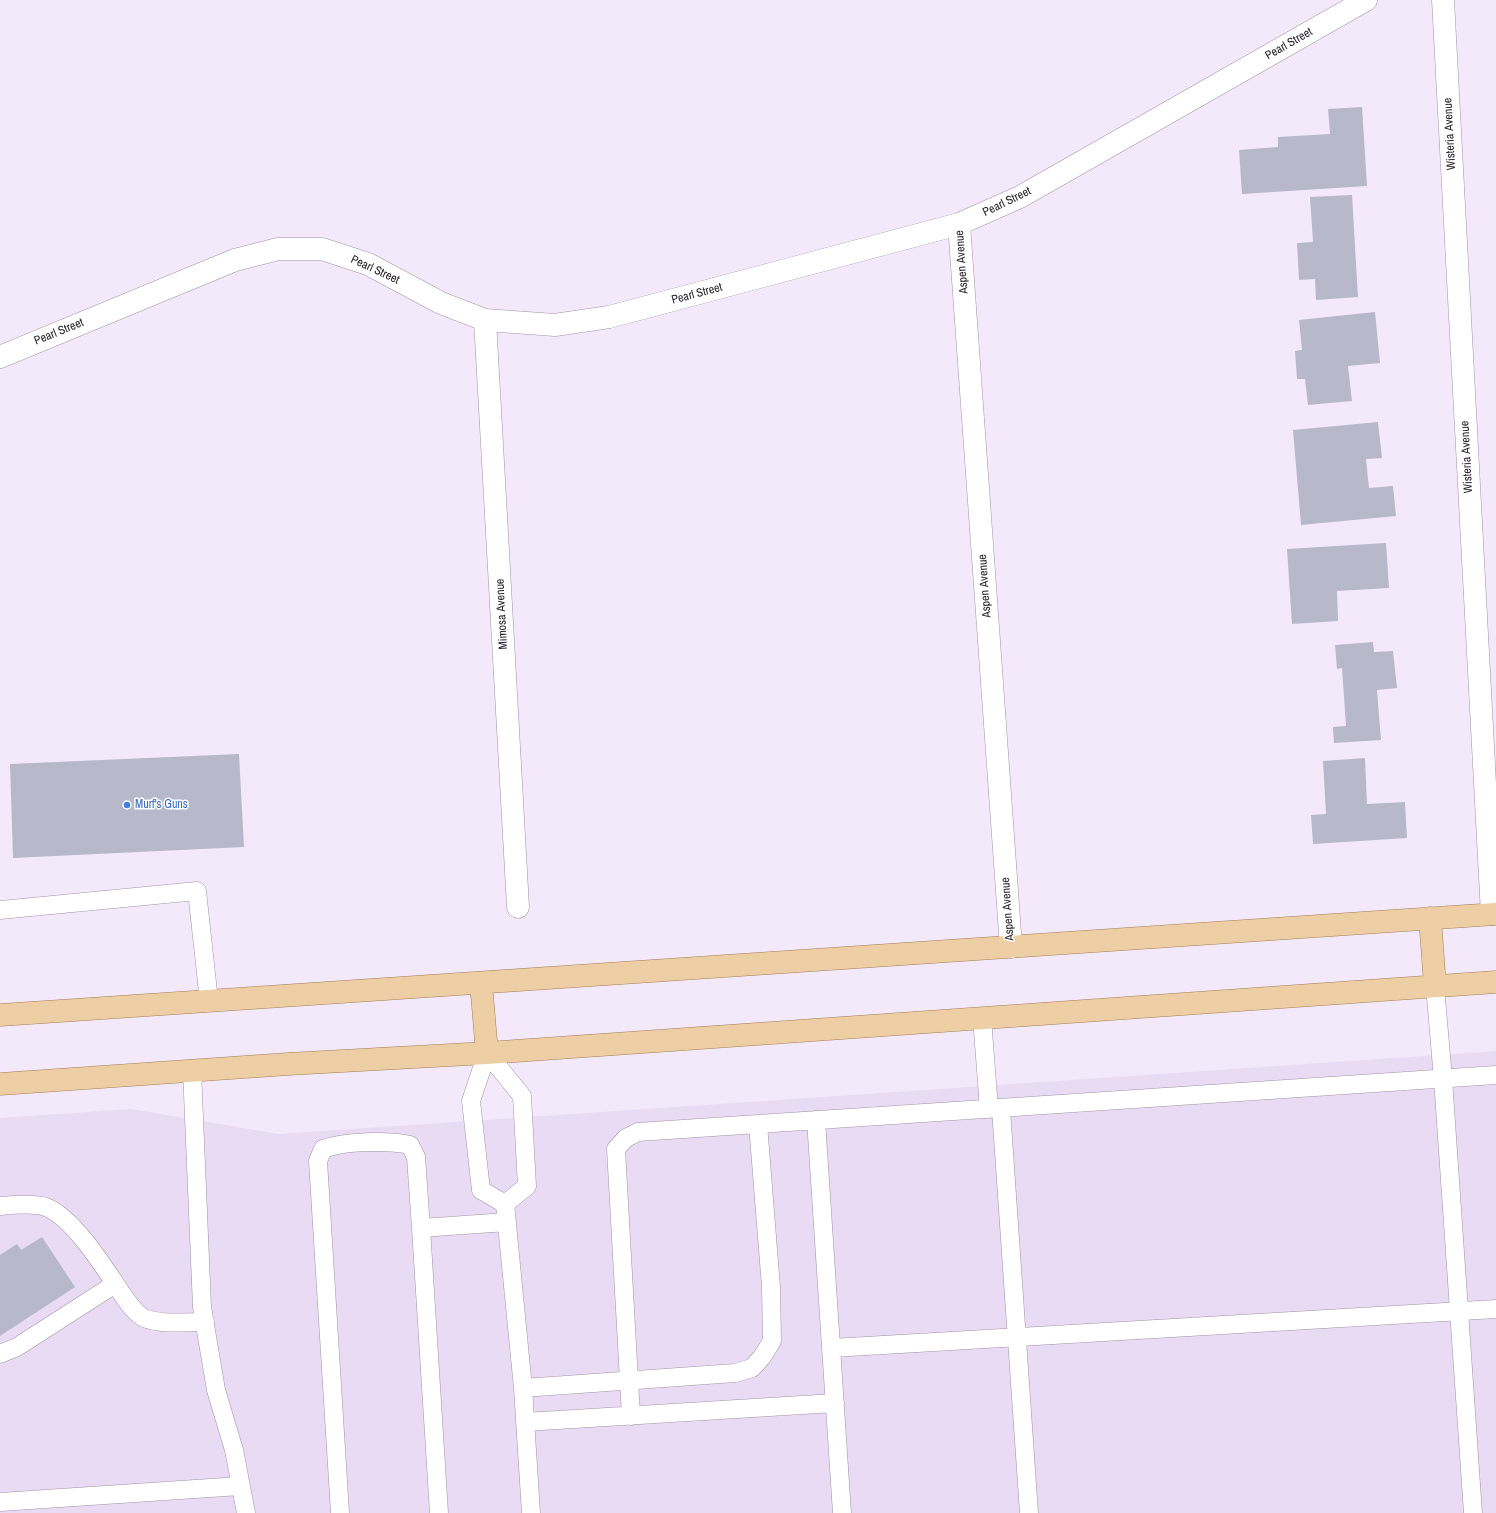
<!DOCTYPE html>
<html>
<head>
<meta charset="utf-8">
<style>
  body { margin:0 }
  canvas { display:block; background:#f4e9fb }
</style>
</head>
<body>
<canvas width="1496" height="1513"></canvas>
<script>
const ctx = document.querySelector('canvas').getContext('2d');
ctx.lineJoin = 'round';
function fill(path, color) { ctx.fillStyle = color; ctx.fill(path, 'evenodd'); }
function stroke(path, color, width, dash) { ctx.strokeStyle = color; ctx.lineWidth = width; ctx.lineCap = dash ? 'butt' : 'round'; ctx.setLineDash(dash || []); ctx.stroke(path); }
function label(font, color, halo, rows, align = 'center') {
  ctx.font = font + ' "Archivo Narrow",sans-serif'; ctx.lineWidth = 3; ctx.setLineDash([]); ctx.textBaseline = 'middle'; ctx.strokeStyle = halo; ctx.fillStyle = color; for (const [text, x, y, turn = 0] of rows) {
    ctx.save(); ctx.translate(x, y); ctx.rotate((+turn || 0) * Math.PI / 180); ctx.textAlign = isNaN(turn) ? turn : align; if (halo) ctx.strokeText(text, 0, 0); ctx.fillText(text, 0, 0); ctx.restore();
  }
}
const built = new Path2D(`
  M1496,1051V1513H0V1118L131,1109L279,1134Z`);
const building = new Path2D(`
  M1362,107L1367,186L1242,194L1239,150L1278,147V137L1330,134L1328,109Z
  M1352,195L1358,297L1316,300L1315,279L1299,280L1297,243L1313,242L1310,197Z
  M1375,312L1380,363L1348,366L1352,401L1308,405L1305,379H1297L1295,351L1302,350L1299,320Z
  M1378,422L1382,458L1366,459L1369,488L1393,486L1396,516L1301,525L1293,430Z
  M1386,543L1389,588L1337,591L1338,621L1292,624L1287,549Z
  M1373,642L1374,652L1393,651L1397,688L1377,690L1381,740L1334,743L1333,727L1346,726L1342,668L1337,669L1335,645Z
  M239,754L244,847L13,858L10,764Z
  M1365,758L1367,804L1405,802L1407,838L1313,844L1311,815L1326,814L1323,761Z
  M42,1237L75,1287L0,1336V1255L17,1244L21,1250Z`);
const service = new Path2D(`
  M0,910L197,891L209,1001
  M1435,986L1443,1079L1473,1513
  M982,1018L989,1109
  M487,1053L522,1096L527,1186L505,1204
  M487,1053L471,1101L481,1190L505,1204
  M192,1070L202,1307L216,1390L234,1450L246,1513
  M1001,1109L1029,1513
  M816,1120L842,1513
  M505,1204L523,1388L531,1513
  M0,1206C11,1205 35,1203 46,1207C73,1218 102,1264 118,1288C124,1297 134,1313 144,1318C162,1325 187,1322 205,1322
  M421,1228L439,1513
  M832,1348L1496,1309
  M0,1354L17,1347L115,1284
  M523,1388L735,1373L752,1368L762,1357L772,1341L771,1287L758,1124
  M631,1416L616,1149L626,1138L638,1132L1496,1075
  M525,1422L835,1403
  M0,1502L240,1486
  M340,1513L318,1161L323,1149C344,1141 388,1140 410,1145L416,1157L421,1228L507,1222`);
const minor = new Path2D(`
  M1443,0L1492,914
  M959,224L1011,947
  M485,320L518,907
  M0,357L235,260L278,249H322L368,264L441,303L485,320L555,325L609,317L959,224L1020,197L1366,0`);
const primary = new Path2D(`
  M1430,918L1435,986
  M481,983L487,1053
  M0,1015L1496,914
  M0,1084L288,1064L487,1053L1496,982`);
const markers = [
  [127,805,4,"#3f7fe0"]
];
const streetNames = [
  ["Pearl Street",1289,44,-30],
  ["Wisteria Avenue",1450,134,-93],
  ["Pearl Street",1007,202,-26],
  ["Aspen Avenue",962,262,-94],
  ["Pearl Street",375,270,25],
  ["Pearl Street",697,294,-15],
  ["Pearl Street",59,332,-22],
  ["Wisteria Avenue",1467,457,-93],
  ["Aspen Avenue",985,586,-94],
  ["Mimosa Avenue",502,614,-93],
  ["Aspen Avenue",1008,909,-94]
];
const shopNames = [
  ["Murf's Guns",135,805]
];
fill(built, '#eadbf4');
fill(building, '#b8b8cb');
stroke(service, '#9e94a5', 19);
stroke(minor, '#9e94a5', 23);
stroke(primary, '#a17e53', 23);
stroke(service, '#fff', 18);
stroke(minor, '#fff', 22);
stroke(primary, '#eecfa5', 22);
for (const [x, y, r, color] of markers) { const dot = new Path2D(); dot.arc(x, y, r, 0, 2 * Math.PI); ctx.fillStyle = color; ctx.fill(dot); stroke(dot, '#fff', 1.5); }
label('12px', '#28242b', '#fff', streetNames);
label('12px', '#366cbe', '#fff', shopNames, 'left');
</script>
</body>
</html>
